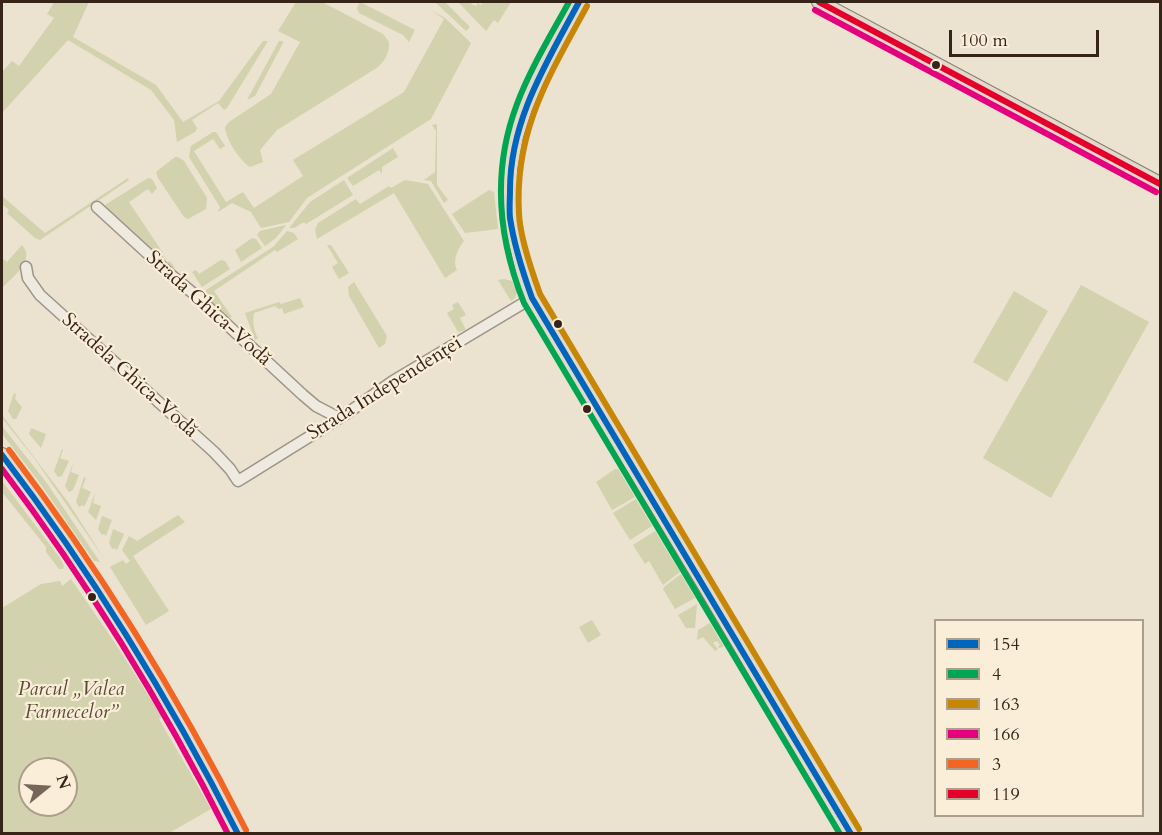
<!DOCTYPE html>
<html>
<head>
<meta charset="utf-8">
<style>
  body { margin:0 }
  #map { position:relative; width:1162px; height:835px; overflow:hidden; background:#ebe2cf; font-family:Cardo,serif }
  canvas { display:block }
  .frame { position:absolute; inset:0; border:3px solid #362419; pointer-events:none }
  .legend { position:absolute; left:934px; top:619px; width:210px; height:198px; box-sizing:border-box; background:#faeed8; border:2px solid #ac9d8c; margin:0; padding:8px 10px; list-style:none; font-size:18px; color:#362419 }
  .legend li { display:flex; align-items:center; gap:12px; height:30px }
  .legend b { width:30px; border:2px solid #ac9d8c }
  .north { position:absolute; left:18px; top:757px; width:60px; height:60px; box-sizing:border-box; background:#faeed8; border:2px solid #ac9d8c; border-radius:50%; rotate:72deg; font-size:16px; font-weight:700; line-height:24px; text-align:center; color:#362419 }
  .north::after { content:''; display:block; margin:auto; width:21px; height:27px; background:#756659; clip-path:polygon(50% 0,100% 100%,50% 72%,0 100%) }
  .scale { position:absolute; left:949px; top:30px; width:150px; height:27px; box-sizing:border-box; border:3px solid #362419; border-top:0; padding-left:8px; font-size:18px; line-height:21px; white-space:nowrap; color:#362419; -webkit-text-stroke:4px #faeed8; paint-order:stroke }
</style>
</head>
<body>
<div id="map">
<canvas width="1162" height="835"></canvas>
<div class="frame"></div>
<ul class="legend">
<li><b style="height:8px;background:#0065bd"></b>154</li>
<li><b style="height:8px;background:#00a651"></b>4</li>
<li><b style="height:8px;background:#c78606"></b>163</li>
<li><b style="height:8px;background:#e5007d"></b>166</li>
<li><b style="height:8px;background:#f26522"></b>3</li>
<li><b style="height:8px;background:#e4002b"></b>119</li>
</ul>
<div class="north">N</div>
<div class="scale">100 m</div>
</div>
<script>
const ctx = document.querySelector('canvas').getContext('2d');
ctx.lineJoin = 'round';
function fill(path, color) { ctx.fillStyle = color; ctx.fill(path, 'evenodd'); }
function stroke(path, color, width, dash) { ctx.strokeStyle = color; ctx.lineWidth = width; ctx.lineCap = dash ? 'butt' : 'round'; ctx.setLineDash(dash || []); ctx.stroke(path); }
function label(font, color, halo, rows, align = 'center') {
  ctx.font = font + ' Cardo,serif'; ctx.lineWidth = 4.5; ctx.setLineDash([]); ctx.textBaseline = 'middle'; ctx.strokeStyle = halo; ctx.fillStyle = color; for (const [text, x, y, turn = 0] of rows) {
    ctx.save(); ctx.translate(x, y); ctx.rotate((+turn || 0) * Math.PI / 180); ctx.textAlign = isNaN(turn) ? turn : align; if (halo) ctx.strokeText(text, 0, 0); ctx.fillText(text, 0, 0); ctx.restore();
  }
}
const green = new Path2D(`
  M54,2H89L73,37L156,85L183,122L219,101L263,41H268L227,108L224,110L218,103L192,120L197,128L195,132L177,142L174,120L151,90L68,40L2,113V72L12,61L19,66L54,18L47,14Z
  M296,2H322L383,34L389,42C390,53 384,63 375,69L277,130L260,150L263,162L250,167C240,161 225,138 225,127L229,122L271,94L300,42L278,31Z
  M360,2L415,30L409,42L403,35L359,13L357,8Z
  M435,2H445L470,27L466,31Z
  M458,2H473L471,4L476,6L478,3L481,5L483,2H511L498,23L494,20L486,31Z
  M429,9L445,18L471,43L431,119L307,198L289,222L261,228L251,212L232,203L218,212L220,207L189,157L191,146L213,132H216L225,146L220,149L213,139L194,151L226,202L243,192L254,208L303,176L293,160L404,92L444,19Z
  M279,41H283V43L255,96L247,100Z
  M437,124V185L448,200L444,203L431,181L424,180L435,172L436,131L432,125Z
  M393,148L398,157L382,167V174L379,170L353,186L347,178Z
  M175,157H178L184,161L207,198L206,209L188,219L184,217L158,178L156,172Z
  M128,178L129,180L40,240L35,238L7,213L9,210L2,204V196L45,233Z
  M148,178L152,179L157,188L152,194L148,189L129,202L161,250L163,252L162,254L167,262L170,261L175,268L171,271L105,208V205Z
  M344,180L353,195L306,224L304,222L294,228H289L310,202Z
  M405,180L428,184L464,241C458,248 452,261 457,270L445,278L394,193L317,239L315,230L318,223L356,199L360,204L389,186L391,188Z
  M489,190L494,192L498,229L465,233L452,214Z
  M286,225L276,238L265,246L257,235L260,231Z
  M287,231L294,233L298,239L277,252L275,250L214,291L232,317L228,318L204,295L206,290L273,247Z
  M252,238L256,239L262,248L241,262L235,250Z
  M22,245C36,261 12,277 2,288V258L7,262Z
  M327,245H331L349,273L339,279L332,267L338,263Z
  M221,260L225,261L230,269L202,287L192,272L196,270L199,274Z
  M504,279L512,281L517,292L515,298L511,301L498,280Z
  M354,282L387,336L385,344L379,348L349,296L348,287Z
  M1081,285L1149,322L1051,498L983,458Z
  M1014,291L1048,311L1007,382L973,362Z
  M300,298L304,307L284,314L282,308L279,309L275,306L254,313C252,320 254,332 258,338L255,340L245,313L279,302L281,304Z
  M458,302L466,315L460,318L466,330L458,332L447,313L454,309L452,305Z
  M14,393L16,394L15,399L22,407L16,419H13L8,411Z
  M2,415L68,502L105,560L34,458L2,418Z
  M2,426L46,482L100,562L94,561L37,479L2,434Z
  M31,428L46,434L41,448L29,434Z
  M62,449L63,450L60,458L69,461L62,476L58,477L54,471Z
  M73,463L71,472L79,475L73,490L69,492L65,486Z
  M615,469H618L635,497L612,510L596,482Z
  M84,477L86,478L82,488L91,492L84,507L83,505L79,507L76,502Z
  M2,481L60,558L64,566L63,569H59L46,552V547L2,492Z
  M95,493L93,503L101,506L96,520L88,512Z
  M636,499L652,526L630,540L613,513Z
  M178,515L185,522L133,556L169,611L146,625L110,567L123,560L126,564L130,561L122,550L129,536L137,541Z
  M102,516L112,520L106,536L104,534L102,535L98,529Z
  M113,529L124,534L117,550L115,548L112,549L109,543Z
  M655,531L680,572L663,585L649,561L645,564L633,545Z
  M681,574L695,598L675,609L663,589L664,587Z
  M71,579L115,643L162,717L159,719L211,809L169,833H2V608L41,584L60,581L62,586ZM30,769H66V805H30Z
  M697,604L695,628H686L678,615Z
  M592,620L601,635L588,643L579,627Z
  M710,623L724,647L719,648L718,646L720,645L717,641L713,643L718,649L715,651L703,637L697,640L698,630Z`);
const minor = new Path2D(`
  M97,207L170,274L194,294L303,395L316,406L339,418
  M26,267L28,278L40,295L214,452L230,469L238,481L349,412L393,381L532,298`);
const major = new Path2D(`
  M579,2L537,80L525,108L516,136L510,170V217L524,276L532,298L574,369L705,586L851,834
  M819,2L1160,184
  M2,455C94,572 172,700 238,834`);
const bus1 = new Path2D(`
  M579,2C547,62 510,120 510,190C510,199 509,209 510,218C514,245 523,273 532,298L851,834
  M2,455C93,574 170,700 238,834`);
const bus2 = new Path2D(`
  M569,2C551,35 530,69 517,104C492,170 498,238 524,303L840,834`);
const bus3 = new Path2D(`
  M587,6C549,76 514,131 519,214C520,237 532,272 540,294L859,829`);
const bus4 = new Path2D(`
  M815,10L1156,192
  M2,469C89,584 163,705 228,834`);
const bus5 = new Path2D(`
  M9,450C100,569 178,696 246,830`);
const bus6 = new Path2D(`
  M819,2L1160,184`);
const markers = [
  [936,65,5,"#362419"],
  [558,324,5,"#362419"],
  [587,409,5,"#362419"],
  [92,597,5,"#362419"]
];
const streetNames = [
  ["Strada Ghica-Vodă",208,309,42],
  ["Stradela Ghica-Vodă",129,376,42],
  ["Strada Independenței",385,389,-32]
];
const parkNames = [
  ["Parcul „Valea",71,690],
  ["Farmecelor”",71,713]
];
fill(green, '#d2d2ae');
stroke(minor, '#9c9489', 13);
stroke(major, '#827b70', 16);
stroke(minor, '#eeeae0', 10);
stroke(major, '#e2d9cb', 14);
stroke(bus1, '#0065bd', 6);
stroke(bus2, '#00a651', 6);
stroke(bus3, '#c78606', 6);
stroke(bus4, '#e5007d', 6);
stroke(bus5, '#f26522', 6);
stroke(bus6, '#e4002b', 6);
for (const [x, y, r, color] of markers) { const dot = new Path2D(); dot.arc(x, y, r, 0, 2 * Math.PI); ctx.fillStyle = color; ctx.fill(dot); stroke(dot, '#faeed8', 2); }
label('20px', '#362419', '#faeed8', streetNames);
label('italic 20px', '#584c38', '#faeed8', parkNames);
</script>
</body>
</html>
